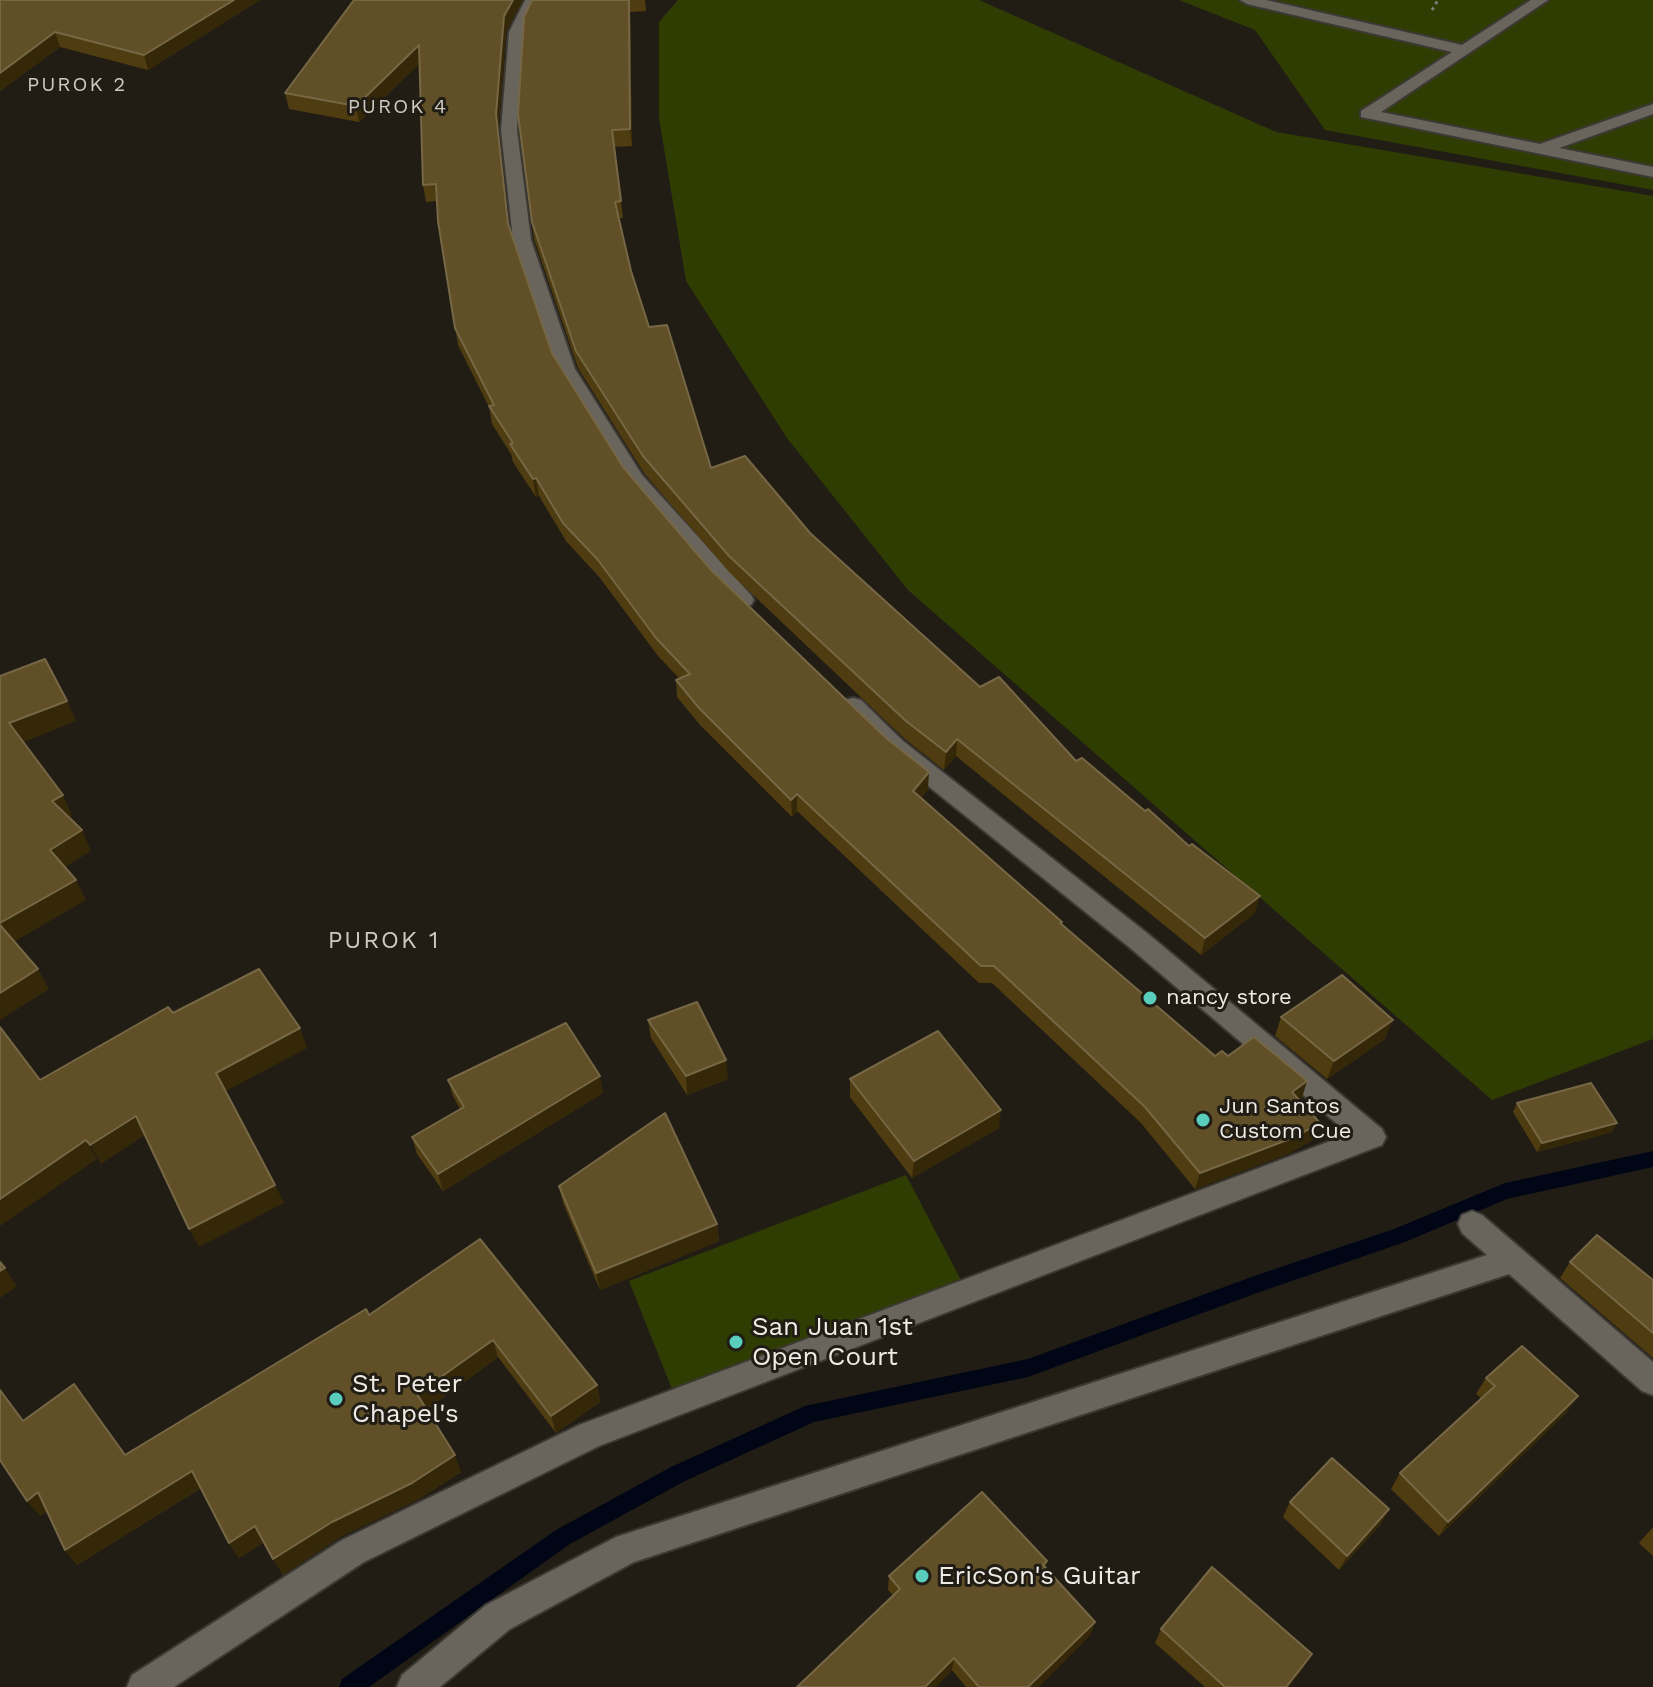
<!DOCTYPE html>
<html>
<head>
<meta charset="utf-8">
<style>
  body { margin:0 }
  canvas { display:block; background:#211d15 }
</style>
</head>
<body>
<canvas width="1653" height="1687"></canvas>
<script>
const ctx = document.querySelector('canvas').getContext('2d');
ctx.lineJoin = 'round';
function fill(path, color) { ctx.fillStyle = color; ctx.fill(path, 'evenodd'); }
function stroke(path, color, width, dash) { ctx.strokeStyle = color; ctx.lineWidth = width; ctx.lineCap = dash ? 'butt' : 'round'; ctx.setLineDash(dash || []); ctx.stroke(path); }
function label(font, color, halo, rows, align = 'center') {
  ctx.font = font + ' "Work Sans",sans-serif'; ctx.lineWidth = 6; ctx.setLineDash([]); ctx.textBaseline = 'middle'; ctx.strokeStyle = halo; ctx.fillStyle = color; for (const [text, x, y, turn = 0] of rows) {
    ctx.save(); ctx.translate(x, y); ctx.rotate((+turn || 0) * Math.PI / 180); ctx.textAlign = isNaN(turn) ? turn : align; if (halo) ctx.strokeText(text, 0, 0); ctx.fillText(text, 0, 0); ctx.restore();
  }
}
const green = new Path2D(`
  M678,0H979L1276,132L1653,196V1039L1492,1100L908,590L787,438L686,281L659,118V22Z
  M1179,0H1653V190L1325,130L1255,30Z
  M906,1175L963,1284L676,1399L629,1281Z`);
const stream = new Path2D(`
  M1653,1151V1167L1507,1199L1405,1242L1257,1293L1028,1377L814,1422L685,1481L570,1544L369,1687H339L342,1679L556,1530L671,1467L805,1406L1028,1359L1257,1275L1394,1229L1505,1183Z`);
const path = new Path2D(`
  M1432,10L1438,0`);
const minor = new Path2D(`
  M525,0H539L523,32L517,130L531,240L575,369L642,475L751,595L754,600L751,605H735L627,483L557,369L513,240L501,130L509,32Z
  M1240,0H1266L1462,45L1531,0H1548L1381,112L1540,144L1653,104V114L1559,148L1653,167V177L1361,117V111L1452,52L1247,4Z
  M853,698L861,700L903,741L1147,933L1382,1129L1386,1137L1382,1145L599,1446L364,1562L174,1687H127L132,1675L342,1540L579,1425L1349,1134L1129,947L887,753L845,712L842,706L845,700Z
  M1472,1211L1482,1215L1653,1362V1395L1642,1391L1509,1274L634,1562L510,1629L440,1687H397L402,1675L486,1605L616,1537L1487,1255L1462,1233L1458,1224L1462,1215Z`);
const wall = new Path2D(`
  M0,0H260L148,70L60,47L0,91Z
  M532,0H645L646,11L630,12L632,146L614,147L623,218H619L631,271L649,327L711,468L810,533L980,687L1076,761L1255,913L1201,955L956,756L944,770L905,739L730,573L644,473L578,368L534,239L518,114Z
  M506,32L498,130L509,226L552,353L623,467L711,570L928,789L921,798L1062,925L1215,1056H1228L1302,1098L1299,1099L1320,1123L1314,1139L1290,1153L1195,1189L1141,1123L992,983H979L797,811L792,817L700,725L677,697L676,680L679,678L658,656L600,578L566,541L539,496L536,497L513,462L511,454L492,424L489,407L458,345L438,221L437,201L426,202L423,185L420,63L359,122L289,109L285,93Z
  M1281,1017L1385,1039L1327,1079L1275,1036Z
  M648,1020L728,1079L687,1095L651,1038Z
  M850,1079L999,1128L912,1178L850,1097Z
  M448,1080L603,1093L443,1191L417,1154L412,1137L460,1109L453,1096Z
  M1517,1103L1612,1132L1537,1152L1513,1112Z
  M559,1186L717,1224L719,1241L600,1290L563,1203Z
  M480,1239L597,1385L600,1402L556,1433L498,1357L427,1409L461,1472L419,1499L340,1537L283,1575L264,1542L239,1558L229,1543L201,1488L77,1565L65,1550L47,1511L40,1516L23,1420L125,1455L369,1315Z
  M1570,1262L1653,1280V1358L1560,1278Z
  M1486,1378L1567,1412L1439,1536L1391,1489L1400,1473L1481,1398L1476,1394Z
  M1290,1502L1381,1524L1339,1570L1283,1517Z
  M1653,1527V1556L1639,1543Z
  M1047,1561L1045,1568L1095,1622L1090,1635L1038,1687H966L952,1670L936,1687H797L893,1595L888,1590L889,1576Z
  M1161,1629L1304,1667L1288,1687H1205L1155,1643Z`);
const shadedWall = new Path2D(`
  M234,0H260L148,70L144,55Z
  M513,0H523L506,32L498,130L496,114L504,16Z
  M629,0L630,12L632,146L630,129Z
  M55,32L60,47L0,91V73Z
  M419,45L422,61L359,122L356,106Z
  M536,478L539,496L536,497L533,479Z
  M67,701L76,721L19,744L9,723Z
  M957,739L956,756L944,770L946,752Z
  M929,772L928,789L912,808L913,791Z
  M797,794V811L792,817L791,800Z
  M63,795L72,816L62,821L52,801Z
  M82,830L91,851L60,870L50,850Z
  M76,880L86,900L10,944L0,926V923Z
  M1260,896L1255,913L1201,955L1205,938Z
  M38,969L49,989L0,1020V993Z
  M1393,1020L1385,1039L1327,1079L1334,1061Z
  M300,1028L307,1048L224,1092L216,1073Z
  M726,1060L728,1079L687,1095L686,1076Z
  M600,1076L603,1093L443,1191L438,1174Z
  M1307,1081L1302,1098L1287,1108L1292,1092Z
  M1001,1110L999,1128L912,1178L914,1161Z
  M136,1116L145,1135L101,1164L90,1145Z
  M1320,1123L1314,1139L1290,1153L1195,1189L1200,1173Z
  M1617,1123L1612,1132L1537,1152L1542,1143Z
  M86,1140L97,1159L0,1226V1199Z
  M275,1185L284,1203L199,1247L189,1229Z
  M717,1224L719,1241L600,1290L596,1273Z
  M5,1268L17,1286L0,1298V1271Z
  M493,1340L498,1357L424,1411L417,1394Z
  M597,1385L600,1402L556,1433L551,1416Z
  M1578,1396L1567,1412L1439,1536L1448,1522Z
  M455,1455L461,1472L419,1499L340,1537L283,1575L273,1559L332,1522Z
  M192,1471L202,1487L77,1565L65,1550Z
  M38,1492L51,1508L40,1516L27,1501Z
  M1389,1509L1381,1524L1339,1570L1347,1556Z
  M255,1526L265,1541L239,1558L229,1543Z
  M1095,1622L1090,1635L1038,1687H1028Z
  M1312,1654L1304,1667L1288,1687H1286Z
  M954,1658L952,1670L936,1687H925Z`);
const building = new Path2D(`
  M0,0H234L144,55L55,32L0,73Z
  M354,0H513L504,16L496,114L508,224L552,353L623,467L711,570L886,738L929,772L913,791L1062,922L1060,923L1215,1056L1222,1051L1228,1056L1254,1037L1307,1081L1292,1092L1320,1123L1295,1137L1200,1173L1145,1107L1080,1046L994,966H981L797,794L791,800L699,708L676,680L690,674L656,638L598,560L563,523L536,478L533,479L510,444L513,443L489,406L494,405L455,328L438,221L436,184L423,185L419,45L356,106L285,93Z
  M532,0H629L630,129L612,130L621,201L615,202L631,271L649,327L667,325L711,468L745,456L810,533L980,687L999,677L1076,761L1082,758L1145,811L1148,809L1189,846L1192,844L1260,896L1205,938L957,739L946,752L906,721L729,556L643,456L576,351L532,222L518,114L524,17Z
  M45,659L67,701L9,723L63,795L52,801L82,830L50,850L76,880L0,923V676Z
  M0,925L38,969L0,993Z
  M259,969L300,1028L216,1073L275,1185L189,1229L136,1116L90,1145L86,1140L0,1199V1027L40,1080L168,1007L173,1013Z
  M1342,975L1393,1020L1334,1061L1281,1017Z
  M697,1002L726,1060L686,1076L648,1020Z
  M566,1023L600,1076L438,1174L412,1137L464,1107L448,1080Z
  M938,1031L1001,1110L914,1161L850,1079Z
  M1591,1083L1617,1123L1542,1143L1517,1103Z
  M665,1113L717,1224L596,1273L559,1186Z
  M1597,1235L1653,1280V1333L1570,1262Z
  M480,1239L597,1385L551,1416L493,1340L417,1394L455,1455L412,1483L332,1522L273,1559L255,1526L229,1543L192,1471L65,1550L38,1492L27,1501L0,1460V1390L23,1421L74,1384L125,1455L366,1309L369,1315Z
  M0,1262L5,1268L0,1271Z
  M1522,1346L1578,1396L1448,1522L1400,1473L1495,1386L1486,1378Z
  M1332,1458L1389,1509L1347,1556L1290,1502Z
  M982,1492L1047,1561L1043,1565L1095,1622L1028,1687H979L954,1658L925,1687H797L900,1589L889,1576Z
  M1212,1567L1312,1654L1286,1687H1225L1161,1629Z`);
const markers = [
  [1150,998,8,"#5acebd"],
  [1203,1120,8,"#5acebd"],
  [736,1342,8,"#5acebd"],
  [336,1399,8,"#5acebd"],
  [922,1576,8,"#5acebd"]
];
const farNeighbourhoodnames = [
  ["PUROK 2",77,85],
  ["PUROK 4",398,107]
];
const poiNames = [
  ["nancy store",1166,998],
  ["Jun Santos",1219,1107],
  ["Custom Cue",1219,1132]
];
const neighbourhoodNames = [
  ["PUROK 1",384,941]
];
const nearPoinames = [
  ["San Juan 1st",752,1327],
  ["Open Court",752,1357],
  ["St. Peter",352,1384],
  ["Chapel's",352,1414],
  ["EricSon's Guitar",938,1576]
];
fill(green, '#2f3d02');
fill(stream, '#000615');
stroke(minor, '#3c3935', 4);
stroke(path, '#807d76', 3, [3, 4]);
fill(minor, '#6a655c');
fill(wall, '#4f3c10');
fill(shadedWall, '#352808');
fill(building, '#604f27');
stroke(building, '#766745', 2);
for (const [x, y, r, color] of markers) { const dot = new Path2D(); dot.arc(x, y, r, 0, 2 * Math.PI); ctx.fillStyle = color; ctx.fill(dot); stroke(dot, '#211d15', 3); }
ctx.letterSpacing = '2px';
label('20px', '#cfcac0', '#211d15', farNeighbourhoodnames);
ctx.letterSpacing = '0px';
label('22px', '#eeebe6', '#211d15', poiNames, 'left');
ctx.letterSpacing = '2px';
label('24px', '#cfcac0', '#211d15', neighbourhoodNames);
ctx.letterSpacing = '0px';
label('26px', '#eeebe6', '#211d15', nearPoinames, 'left');
</script>
</body>
</html>
